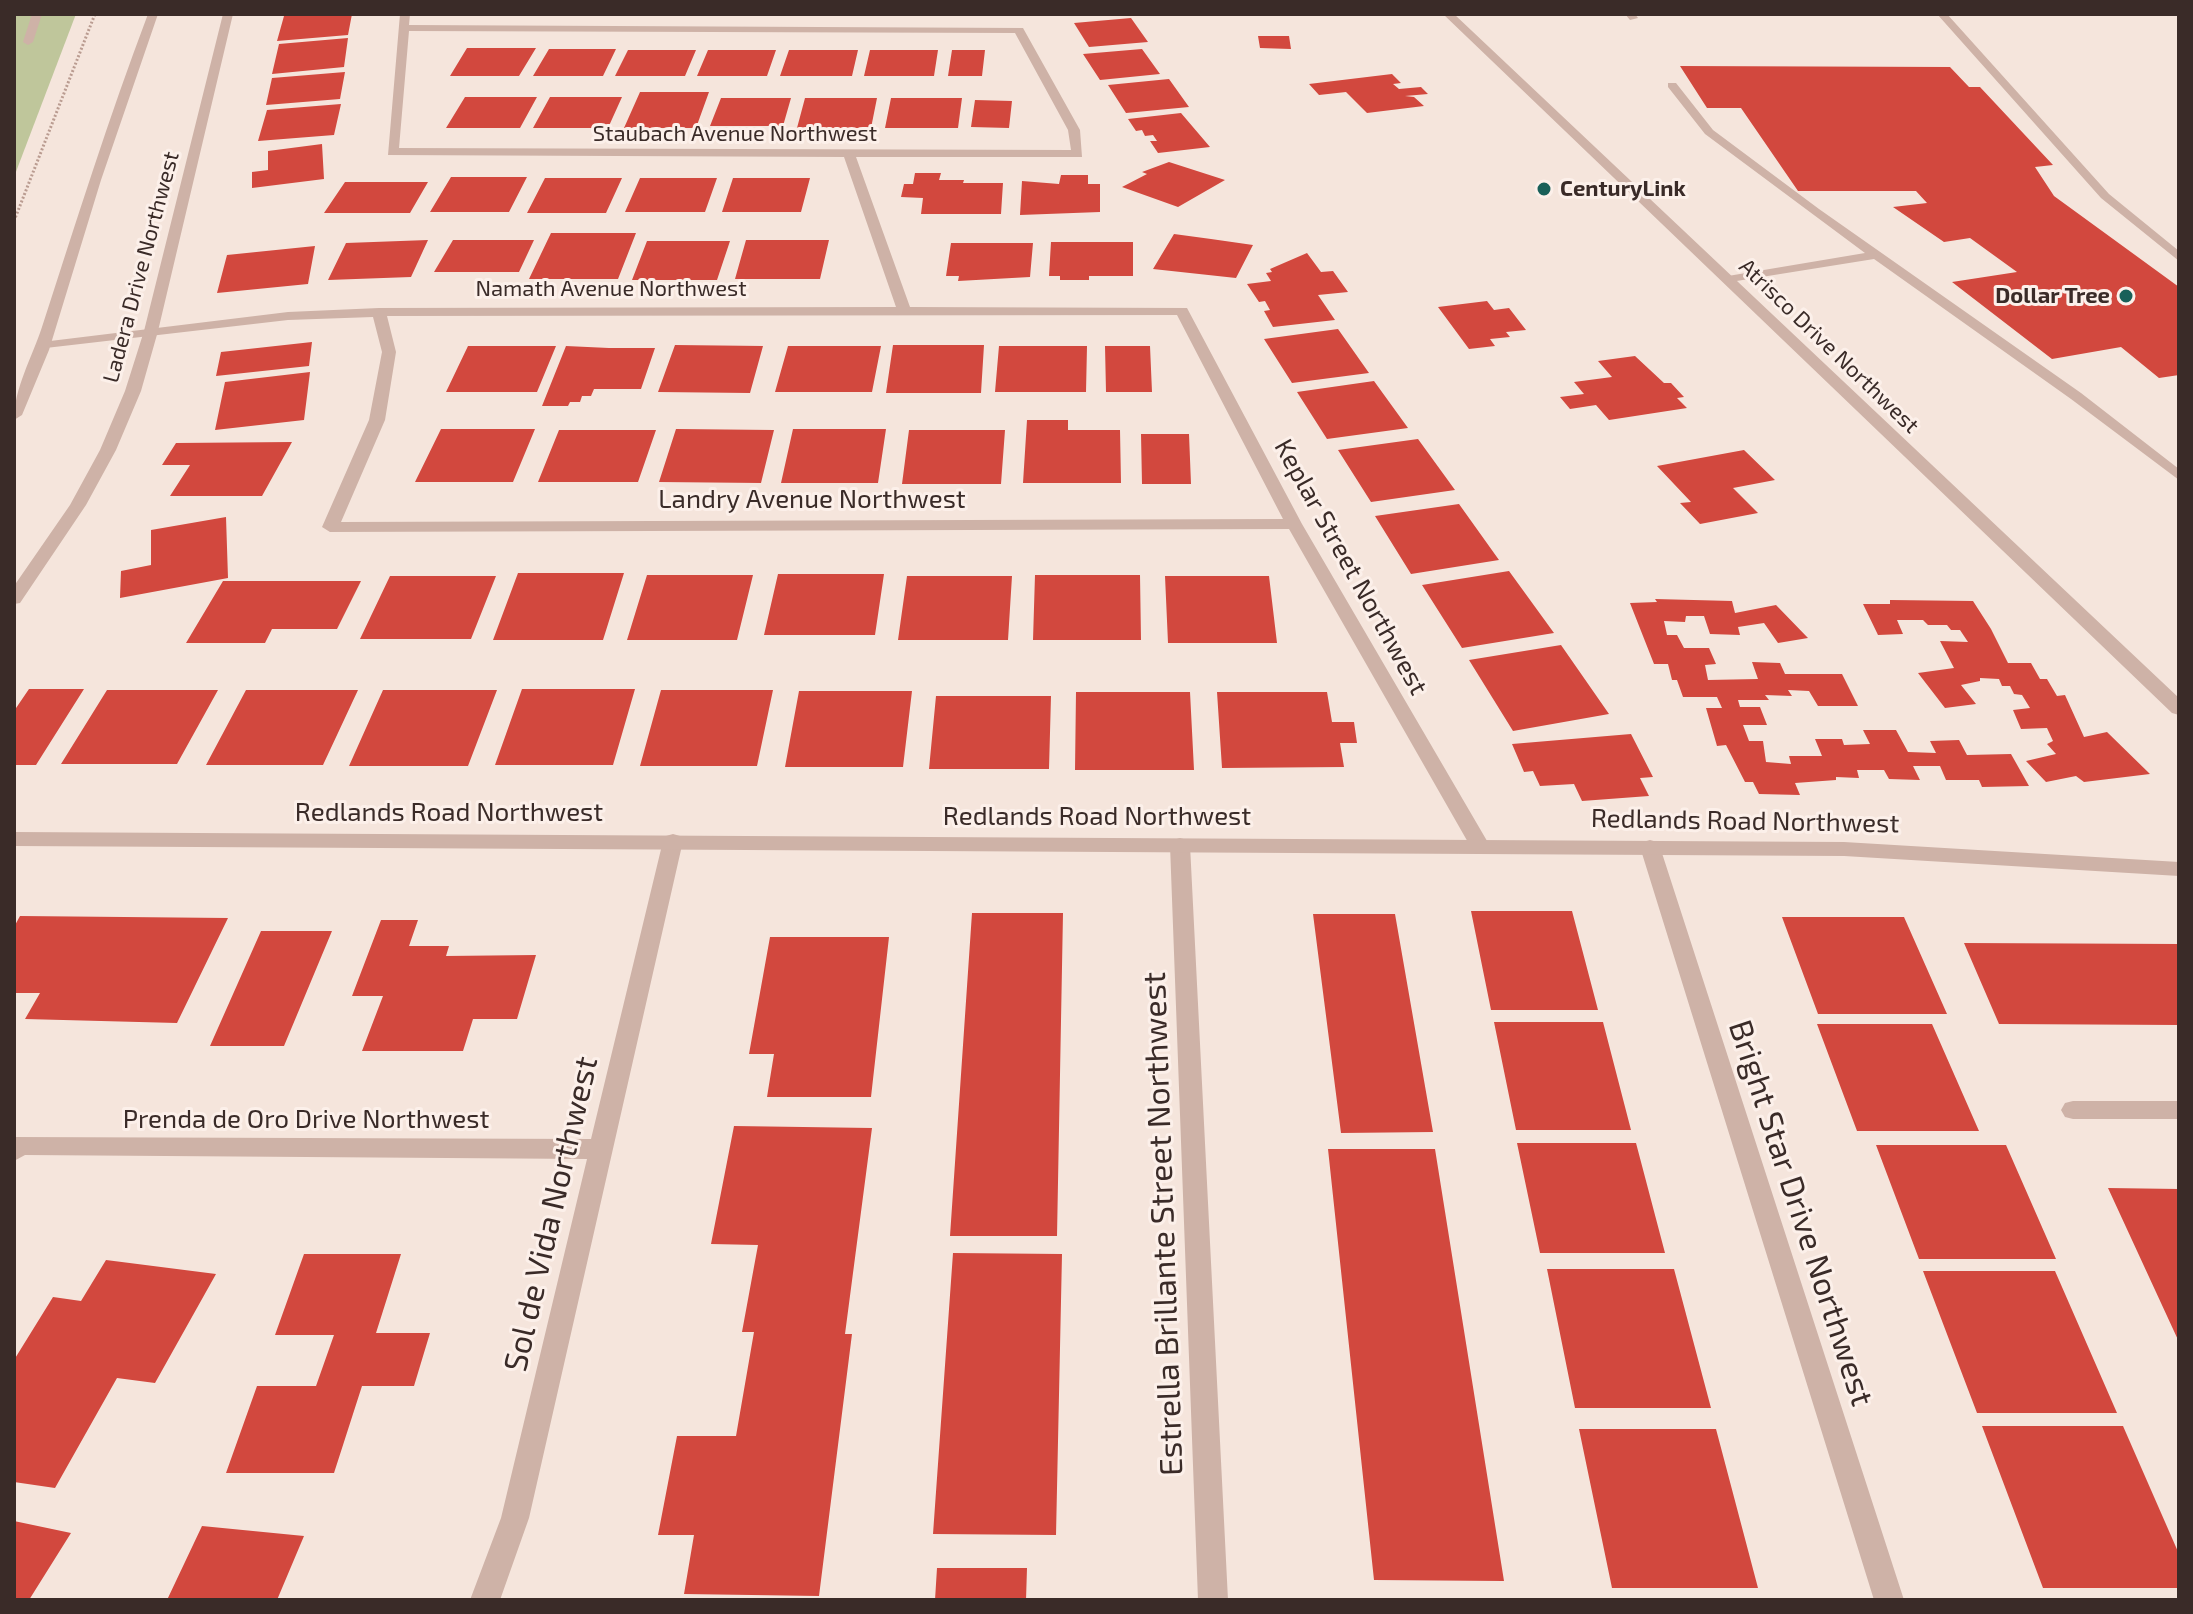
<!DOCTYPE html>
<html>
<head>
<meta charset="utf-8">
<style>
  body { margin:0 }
  #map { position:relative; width:2193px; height:1614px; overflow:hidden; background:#f5e5dc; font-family:"Exo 2",sans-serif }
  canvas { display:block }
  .frame { position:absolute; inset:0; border:16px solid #3a2b28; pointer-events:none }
</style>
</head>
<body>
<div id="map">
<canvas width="2193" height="1614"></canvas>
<div class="frame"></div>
</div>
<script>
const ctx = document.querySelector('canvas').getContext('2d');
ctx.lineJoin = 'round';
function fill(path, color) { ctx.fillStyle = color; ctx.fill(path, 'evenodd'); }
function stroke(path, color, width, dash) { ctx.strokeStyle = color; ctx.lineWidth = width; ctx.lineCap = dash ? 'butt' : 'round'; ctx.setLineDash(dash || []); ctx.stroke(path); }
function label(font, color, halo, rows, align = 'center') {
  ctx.font = font + ' "Exo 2",sans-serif'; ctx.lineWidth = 6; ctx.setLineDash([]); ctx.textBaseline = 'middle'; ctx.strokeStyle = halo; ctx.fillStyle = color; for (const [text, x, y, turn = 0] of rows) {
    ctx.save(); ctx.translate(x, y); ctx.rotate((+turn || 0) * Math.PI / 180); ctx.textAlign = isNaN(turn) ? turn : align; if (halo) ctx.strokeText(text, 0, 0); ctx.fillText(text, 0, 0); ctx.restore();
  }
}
const green = new Path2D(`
  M14,14H76L14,177Z`);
const building = new Path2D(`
  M311,14H352L348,35L277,41L284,16Z
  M1131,18L1148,42L1089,47L1074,23Z
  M1258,36H1289L1291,49L1260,48Z
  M348,38L344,67L272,74L279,44Z
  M467,48H536L519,76H450Z
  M549,49H616L603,76H533Z
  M1142,49L1160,74L1100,80L1083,54Z
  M628,50H696L685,76H615Z
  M708,50H776L767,76H697Z
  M789,50H858L852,76H780Z
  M870,50H938L934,76H864Z
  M952,50H985L982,76H948Z
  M1680,66L1950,67L1969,87H1980L2053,165L2035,167L2054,196L2179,287V375L2159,378L2121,347L2052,359L1952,282L2017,272L1970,238L1944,242L1893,207L1927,203L1916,191H1798L1741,108H1707Z
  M345,72L340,99L266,105L272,78Z
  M1392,74L1401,83L1393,84L1399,89L1421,87L1428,94L1405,96L1414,97L1424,106L1367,113L1346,92L1319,95L1309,84Z
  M1169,79L1189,107L1126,113L1108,85Z
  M640,92H709L696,128H624Z
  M465,97H537L520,128H446Z
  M550,97H622L608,128H533Z
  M721,98H791L783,126H710Z
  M805,98H877L871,128H797Z
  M891,98H962L958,128H885Z
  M975,100L1012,101L1009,128L971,127Z
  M341,104L334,135L258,141L267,110Z
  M1181,113L1210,147L1158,153L1150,141H1157L1153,135L1145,136L1142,130L1136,131L1128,119Z
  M322,144L324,179L252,188V172L268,170V151Z
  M1169,162L1225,180L1178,207L1122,187L1147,174L1142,172Z
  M915,173H941L939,180H964L963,183H1003L1001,214H921L923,198L901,197L904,184H913Z
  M1061,175H1088V184H1100V212L1020,215L1022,181L1059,184Z
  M451,177H527L509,212H430Z
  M545,178H622L606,213H527Z
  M640,178H717L705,212H625Z
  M733,178H810L801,212H722Z
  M345,182H428L410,213H324Z
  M551,233H636L618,279H529Z
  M1174,234L1211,239L1253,245L1236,278L1153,269Z
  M428,240L411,277L328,280L346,243Z
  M453,240H534L519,272H434Z
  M746,240H829L820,279H735Z
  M647,241H730L717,280H632Z
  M1051,242H1133V276H1089V280H1060V276H1049Z
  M951,243H1033L1030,277L958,281L959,276H946Z
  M315,246L308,284L217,293L227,255Z
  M1307,253L1321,272L1333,271L1348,292L1318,295L1335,320L1273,327L1264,311L1270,310L1265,301L1259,302L1247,284L1271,281L1266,273L1272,272L1270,269Z
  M1487,301L1494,310L1509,308L1526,330L1506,332L1510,337L1490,339L1495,346L1469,349L1438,307Z
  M1338,329L1369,373L1292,383L1264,339Z
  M312,342L309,366L216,376L221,352Z
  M675,345L763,346L750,393L658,392Z
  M893,345H984L981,393H886Z
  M468,346H556L537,392H446Z
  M566,346L609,348H655L641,389H594L591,396H582L580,402H570L568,406H542Z
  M788,346H881L872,392H775Z
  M999,346H1087L1086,392H995Z
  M1105,346H1150L1152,392H1106Z
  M1635,356L1664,383H1671L1684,397L1677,398L1687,408L1609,420L1596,405L1570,409L1560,397L1584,394L1574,382L1612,377L1598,361Z
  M310,372L304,420L215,430L225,382Z
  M1374,381L1408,428L1327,439L1297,392Z
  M1027,420H1068V430H1120L1121,483H1023Z
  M441,429H535L513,482H415Z
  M676,429L774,430L761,483L659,482Z
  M793,429H886L878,483H781Z
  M559,430H656L638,482H538Z
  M909,430H1005L1001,484H902Z
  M1141,434H1189L1191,484H1142Z
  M1418,439L1455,490L1371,502L1338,450Z
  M292,442L262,496H170L190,465H162L176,443Z
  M1744,450L1775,480L1733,488L1758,513L1700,524L1680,503L1691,502L1657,466Z
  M1459,504L1499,560L1411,574L1375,516Z
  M226,517L228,578L120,598L121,571L151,565V530Z
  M1509,571L1554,633L1462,648L1422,585Z
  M518,573H624L603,640H493Z
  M778,574H884L875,635H764Z
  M647,575H753L737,640H627Z
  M1035,575H1140L1141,640H1033Z
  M390,576H496L471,639H360Z
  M907,576H1012L1008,640H898Z
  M1165,576H1269L1277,643H1168Z
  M223,581H361L337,629H272L265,643H186Z
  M1655,599L1732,601L1735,613L1776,605L1808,638L1778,643L1764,623L1738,627L1740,635L1710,634L1704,616H1686L1685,622L1664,621L1667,635H1677L1684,648H1709L1716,664L1705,665L1708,680L1758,679L1752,662L1780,663L1785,674H1842L1858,706H1818L1809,691L1788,690L1792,696L1765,695L1769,700H1738L1740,707H1760L1767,725H1743L1749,741H1763L1766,762L1791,764L1789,756H1822L1815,739H1842L1844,745L1870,744L1863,730H1896L1908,752L1936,753L1930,741L1959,740L1967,755L2011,754L2029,786L1982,787L1979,780H1946L1940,766H1913L1920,780L1889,779L1884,770H1857L1859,778L1836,777V780L1795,783L1800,795L1759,794L1753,782H1745L1726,745L1717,746L1706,708H1722L1717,697H1683L1677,680H1672L1668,664H1654L1630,603L1657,602Z
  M1890,600L1973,601L1991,629L2008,663H2031L2040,679H2047L2057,696L2065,695L2084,737L2107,732L2150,774L2084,782L2076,776L2046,782L2026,761L2056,754L2047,744L2053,741L2047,728L2021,729L2013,710L2030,708L2022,695L2014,694L2010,686H2002L1999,679L1980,678V681L1961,685L1976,704L1945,708L1918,673L1954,668L1940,641L1968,642L1960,630H1951L1947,625H1928L1923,620H1897L1903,634L1878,635L1863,604H1890Z
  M1561,645L1609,714L1513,731L1469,660Z
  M29,689H84L36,765H14V711Z
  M522,689H635L613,765H495Z
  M107,690H218L177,764H61Z
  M246,690H358L323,765H206Z
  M383,690H497L468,766H349Z
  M661,690H773L757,766H640Z
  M799,691H912L903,767H785Z
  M1076,692H1190L1194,770H1075Z
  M1217,692H1327L1332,722H1354L1357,743H1340L1344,767L1222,768Z
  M936,696H1051L1049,769H929Z
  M1631,734L1653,777L1640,778L1649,796L1582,801L1574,784L1540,786L1533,771L1524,772L1512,744Z
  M1471,911H1572L1598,1010H1491Z
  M972,913H1063L1057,1236H950Z
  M1313,914H1395L1433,1132L1341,1133Z
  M20,916L228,918L177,1023L25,1019L40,993H14V927Z
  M1782,917H1904L1947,1014H1818Z
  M381,920H418L409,946H449L446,956L536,955L517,1019H473L463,1051H362L383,996H352Z
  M261,931H332L284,1046H210Z
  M770,937H889L871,1097H767L774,1054H749Z
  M1964,943L2179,944V1025L1999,1024Z
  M1494,1022H1603L1631,1130H1516Z
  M1817,1024H1932L1979,1131H1857Z
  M734,1126L872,1128L845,1334H852L819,1596L684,1594L694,1535H658L677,1436H736L754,1332H742L758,1245L711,1244Z
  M1517,1143H1636L1665,1253H1540Z
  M1876,1145H2006L2056,1259H1919Z
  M1328,1149H1435L1504,1581L1374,1580Z
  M2108,1188L2179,1189V1342Z
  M953,1253L1062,1254L1056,1535L933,1534Z
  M304,1254H401L376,1333H430L414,1386H362L334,1473H226L257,1386H316L334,1335H275Z
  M106,1260L216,1274L155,1383L117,1378L55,1488L14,1482V1360L53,1297L81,1301Z
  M1547,1269H1674L1711,1408H1575Z
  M1923,1271H2055L2117,1413H1977Z
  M1982,1426H2123L2179,1554V1588H2043Z
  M1579,1429H1716L1758,1588H1612Z
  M14,1521L71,1533L29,1600H14Z
  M202,1526L304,1536L277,1600H167Z
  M937,1568H1027L1026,1600H935Z`);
const path = new Path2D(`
  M14,221L95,14`);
const service = new Path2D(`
  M32,14H42L33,42L28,45L23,42Z
  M1625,14H1635L1638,18L1630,20Z
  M1937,14H1947L2109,194L2179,251V261L2101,198Z
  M1668,83H1676L1713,130L1819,209L2081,393L2179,469V480L2071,399L1874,259L1724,283V277L1728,276L1865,253L1705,134L1668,87Z`);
const minor = new Path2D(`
  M400,14H410L409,25L1023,28L1080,130L1082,157H856L910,307L1187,308L1302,524L1490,846L1487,851H1473L1289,529L330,532L322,527L369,420L382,352L373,317L288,320L37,349V343L42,342L288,312L379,308L896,307L844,157L388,155ZM409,31L1015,33L1068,130L1071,150L399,148ZM1177,315L1283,519L341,522L385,420L396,352L387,316Z
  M673,834L680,836L683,841L529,1518L500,1600H470L501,1518L587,1159L25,1155L14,1161V1137L591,1139L663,841L666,836Z
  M1180,838L1187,840L1190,845L1228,1600H1198L1170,845L1173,840Z
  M1650,840L1657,842L1660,847L1904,1600H1874L1640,847L1643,842Z
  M2073,1101H2179V1119H2073L2065,1117L2061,1110L2065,1103Z`);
const tertiary = new Path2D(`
  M148,14H158L101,180L49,350L22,415L14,420C14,388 32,358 42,327C76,222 109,117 148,14Z
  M223,14H233L158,331L141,391L116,450L86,505L20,603L14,604V586L70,505L100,450L125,391L144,331Z
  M1443,14H1454L2179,698V715L2172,713Z
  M14,832L1844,842L2179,862V876L1844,856L14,846Z`);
const markers = [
  [1544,189,8,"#196059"],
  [2126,296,8,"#196059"]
];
const farStreetnames = [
  ["Staubach Avenue Northwest",735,134],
  ["Ladera Drive Northwest",141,267,-75],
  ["Namath Avenue Northwest",611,289],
  ["Atrisco Drive Northwest",1829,346,44]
];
const farPoinames = [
  ["CenturyLink",1560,189],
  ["Dollar Tree",2110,296,"right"]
];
const streetNames = [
  ["Landry Avenue Northwest",812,499],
  ["Keplar Street Northwest",1351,567,61],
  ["Redlands Road Northwest",449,812],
  ["Redlands Road Northwest",1097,816],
  ["Redlands Road Northwest",1745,821,1],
  ["Prenda de Oro Drive Northwest",306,1119]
];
const nearStreetnames = [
  ["Bright Star Drive Northwest",1801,1213,72],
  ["Sol de Vida Northwest",551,1214,-77],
  ["Estrella Brillante Street Northwest",1163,1224,-92]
];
fill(green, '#bfc69b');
fill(building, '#d2483e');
stroke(path, '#ba9c91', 3, [2, 2]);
fill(service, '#ceb2a7');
fill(minor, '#ceb2a7');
fill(tertiary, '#ceb2a7');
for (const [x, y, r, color] of markers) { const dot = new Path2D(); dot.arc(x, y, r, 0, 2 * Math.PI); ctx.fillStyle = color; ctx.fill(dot); stroke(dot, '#fcf0ea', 3); }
label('22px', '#3a2b28', '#fcf0ea', farStreetnames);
label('bold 22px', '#3a2b28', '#fcf0ea', farPoinames, 'left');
label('26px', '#3a2b28', '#fcf0ea', streetNames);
label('32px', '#3a2b28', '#fcf0ea', nearStreetnames);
</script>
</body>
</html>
